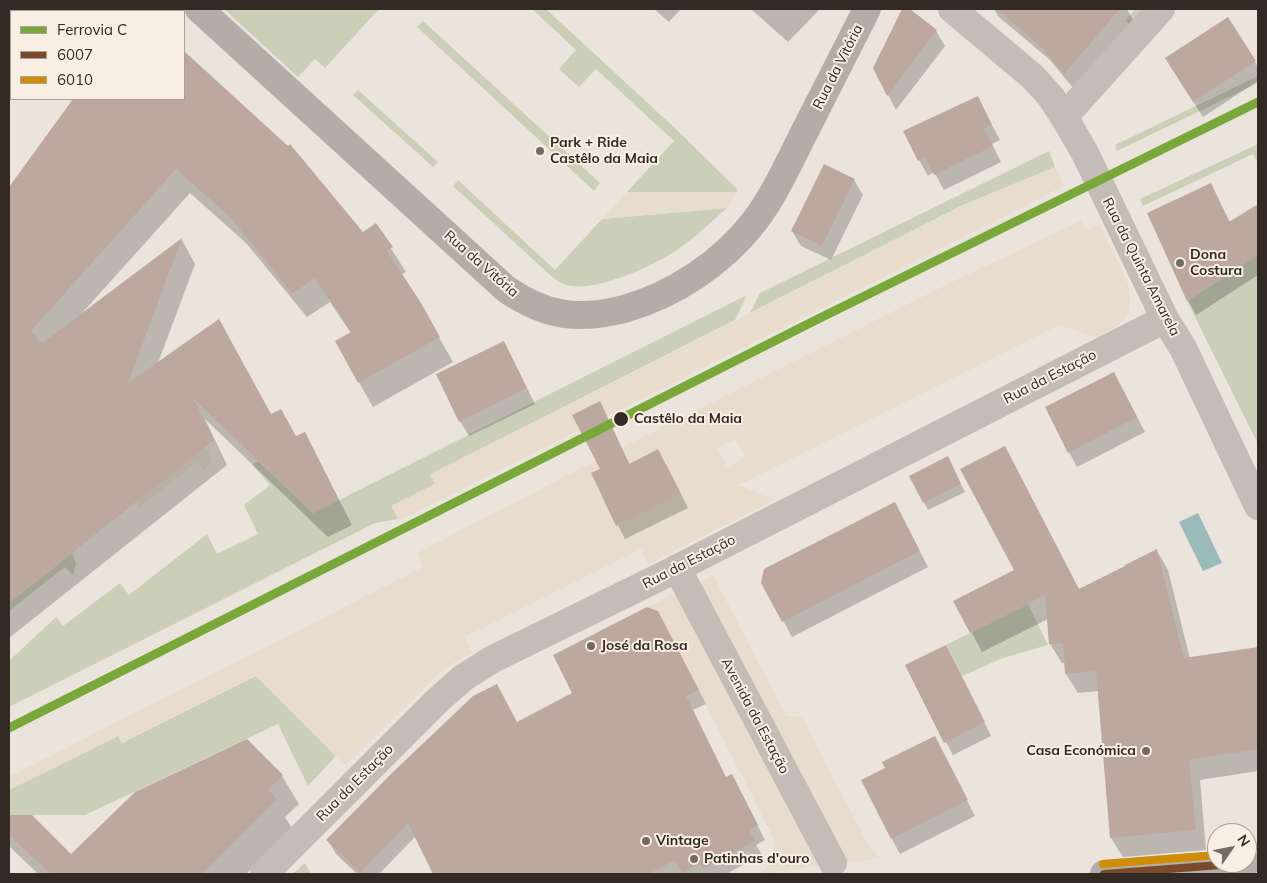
<!DOCTYPE html>
<html>
<head>
<meta charset="utf-8">
<style>
  body { margin:0 }
  #map { position:relative; width:1267px; height:883px; overflow:hidden; background:#eae4dd; font-family:Mulish,sans-serif }
  canvas { display:block }
  .frame { position:absolute; inset:0; border:10px solid #332a26; pointer-events:none }
  .legend { position:absolute; left:10px; top:10px; width:175px; height:90px; box-sizing:border-box; background:#f8eee4; border:1px solid #a9a098; margin:0; padding:6px 9px; list-style:none; font-size:15px; color:#332a26 }
  .legend li { display:flex; align-items:center; gap:10px; height:25px }
  .legend b { width:25px; border:1px solid #a9a098 }
  .north { position:absolute; left:1207px; top:823px; width:50px; height:50px; box-sizing:border-box; background:#f8eee4; border:1px solid #a9a098; border-radius:50%; rotate:57deg; font-size:14px; font-weight:700; line-height:20px; text-align:center; color:#332a26 }
  .north::after { content:''; display:block; margin:auto; width:18px; height:22px; background:#736b66; clip-path:polygon(50% 0,100% 100%,50% 72%,0 100%) }
</style>
</head>
<body>
<div id="map">
<canvas width="1267" height="883"></canvas>
<div class="frame"></div>
<ul class="legend">
<li><b style="height:6px;background:#79a739"></b>Ferrovia C</li>
<li><b style="height:6px;background:#7a4b2a"></b>6007</li>
<li><b style="height:6px;background:#d08d08"></b>6010</li>
</ul>
<div class="north">N</div>
</div>
<script>
const ctx = document.querySelector('canvas').getContext('2d');
ctx.lineJoin = 'round';
function fill(path, color) { ctx.fillStyle = color; ctx.fill(path, 'evenodd'); }
function stroke(path, color, width, dash) { ctx.strokeStyle = color; ctx.lineWidth = width; ctx.lineCap = dash ? 'butt' : 'round'; ctx.setLineDash(dash || []); ctx.stroke(path); }
function label(font, color, halo, rows, align = 'center') {
  ctx.font = font + ' Mulish,sans-serif'; ctx.lineWidth = 4; ctx.setLineDash([]); ctx.textBaseline = 'middle'; ctx.strokeStyle = halo; ctx.fillStyle = color; for (const [text, x, y, turn = 0] of rows) {
    ctx.save(); ctx.translate(x, y); ctx.rotate((+turn || 0) * Math.PI / 180); ctx.textAlign = isNaN(turn) ? turn : align; if (halo) ctx.strokeText(text, 0, 0); ctx.fillText(text, 0, 0); ctx.restore();
  }
}
const green = new Path2D(`
  M224,9H379L325,68L315,59L298,77Z
  M532,9H546L678,131L738,190L737,192H627L674,141L596,69L579,87L559,69L576,50Z
  M1135,9H1144L1130,24L1125,21Z
  M423,21L600,183L594,191L417,27Z
  M1258,76V83L1117,151L1115,145Z
  M358,90L438,162L433,167L353,95Z
  M1258,144V163L1253,154L1143,206L1140,199Z
  M1049,151L1055,167L963,205L750,313L760,293Z
  M458,180L555,270L602,219L727,208C711,222 695,238 677,250C653,266 595,293 566,285C560,283 555,279 550,275L453,186Z
  M1258,255V444L1187,301Z
  M747,295L735,320L431,474L435,484L392,506L399,519L375,523L9,707V661L56,617L63,626L120,583L129,595L207,534L217,554L258,534L244,505L270,485L252,465L258,461L313,513Z
  M72,553L76,563L73,575L65,567L9,611V603Z
  M1028,604L1048,645L1003,658L962,676L946,645Z
  M256,676L336,756L308,786L278,724L85,815H9V790L118,736L122,743Z
  M305,863L311,874H293Z`);
const plaza = new Path2D(`
  M1055,167L1064,186L1062,187L399,521L391,506L435,484L430,475L963,205Z
  M627,192H737L727,208L602,219Z
  M1081,221L1086,231L1100,225L1128,284L1130,297L1129,310L1123,320L1114,328L1096,338L1059,325L739,485L774,500L649,564L641,549L465,637L472,653L454,663L437,675L345,765L256,676L122,743L118,736L9,790V777L423,567L417,553L423,550L583,467L960,278ZM736,439L746,457L727,467L717,448ZM658,449L681,494L616,526L594,481Z
  M203,448L208,451L211,458L208,466L204,470L197,462L140,507L136,501Z
  M713,575L786,716L802,717L865,839L876,854L881,858L759,874L767,867L773,855L774,842L772,835L658,611L647,607Z`);
const water = new Path2D(`
  M1198,513L1222,563L1203,571L1179,522Z`);
const shadow = new Path2D(`
  M9,9H139L142,11H11V41L9,38Z
  M654,9H681L669,22Z
  M751,9H820L788,42Z
  M904,9H908L936,31L945,46L896,110L874,68Z
  M994,9H1127L1133,20L1074,89L1050,60L999,17Z
  M1227,18L1258,67V81L1203,117L1175,73Z
  M184,53L288,147L363,233L376,225L406,272L401,275L420,304L453,362L373,407L336,342L351,333L330,302L307,317L246,243L190,193L83,312L84,313L182,240L195,264L158,363L271,416L296,438L305,433L352,525L328,537L205,419L227,465L9,638V186L10,187L82,132L111,99H184Z
  M977,97L1000,140L992,144L1001,162L944,190L934,172L928,176L919,160Z
  M854,180L863,195L831,260L801,246L792,231Z
  M1211,184L1230,222L1258,205V275L1196,315L1188,300Z
  M512,358L535,404L469,436L460,421Z
  M1122,388L1145,432L1077,467L1069,452Z
  M600,402L630,465L666,464L688,508L625,539L592,474L601,470Z
  M952,466L965,492L928,510L924,502Z
  M903,519L928,567L792,637L763,583Z
  M1157,551L1168,570L1190,659L1258,648V771L1200,780L1206,850L1123,857L1111,838L1099,691L1078,693L1066,674V663H1062L1050,644L1048,619L982,652L955,601L1080,591Z
  M665,627L706,704L693,710L726,778L739,789L765,840L756,845L762,855L726,874H435L416,836L379,874H357L336,854L328,840L517,723L573,693Z
  M953,659L991,736L953,755L946,742Z
  M246,741L282,776L299,804L285,817L292,828L246,874H38L9,846V817L31,816L71,856Z
  M943,753L975,816L900,854L892,839Z`);
const building = new Path2D(`
  M902,9H910L937,30L887,96L873,68Z
  M997,9H1120L1064,74L1039,45Z
  M1228,17L1256,61L1193,102L1165,58Z
  M184,51L288,146L290,144L363,232L376,223L393,247L387,251L421,303L440,337L358,383L335,341L351,332L315,278L292,294L231,218L176,169L31,331L42,343L182,238L128,383L219,319L271,414L281,409L296,436L305,432L339,500L313,513L194,399L214,440L9,603V187L73,99H184Z
  M978,96L992,125L984,128L993,146L934,175L925,157L918,161L903,131Z
  M824,164L855,179L822,246L791,231Z
  M1211,183L1229,222L1258,204V255L1187,301L1147,213Z
  M504,341L527,388L459,422L436,374Z
  M1114,372L1137,417L1068,453L1045,407Z
  M600,401L629,464L658,449L681,494L616,526L591,473L600,469L572,415Z
  M1005,446L1079,589L1125,566V565L1157,549L1184,658L1258,647V749L1189,760L1196,830L1110,838L1096,671L1065,674L1063,643L1049,644L1045,595L970,633L953,601L1014,570L960,469Z
  M948,456L961,484L923,503L909,476Z
  M895,502L920,551L782,622L761,583L764,569Z
  M647,607L658,611L699,690L686,696L726,777L732,774L758,825L749,830L755,841L703,869L700,864L682,873L675,860L649,874H433L408,823L360,873L326,840L393,772L473,696L497,684L517,722L572,693L553,655Z
  M946,645L985,722L944,743L905,665Z
  M935,736L968,800L891,839L861,780L885,768L882,762Z
  M247,739L283,775L268,790L277,799L202,874H51L9,835V815H32L71,854L135,792Z`);
const street = new Path2D(`
  M952,9L1033,77L1051,97L1064,117L1085,153L1165,319L1183,348L1258,506
  M1064,117L1161,9
  M677,568L833,863
  M264,874L438,700L463,678L493,659L666,574L1165,319`);
const secondary = new Path2D(`
  M199,9L506,289C545,316 578,321 624,309C674,295 722,263 754,222C776,193 792,156 809,123C828,85 848,47 867,9
  M1104,874L1246,863`);
const bus1 = new Path2D(`
  M1104,874L1246,863`);
const bus2 = new Path2D(`
  M1103,864L1217,855`);
const rail1 = new Path2D(`
  M9,728L816,320L1258,102`);
const markers = [
  [540,151,5,"#736b66"],
  [1180,263,5,"#736b66"],
  [621,419,8,"#332a26"],
  [591,646,5,"#736b66"],
  [1146,751,5,"#736b66"],
  [646,841,5,"#736b66"],
  [694,859,5,"#736b66"]
];
const streetNames = [
  ["Rua da Vitória",838,67,-63],
  ["Rua da Vitória",481,264,41],
  ["Rua da Quinta Amarela",1141,267,63],
  ["Rua da Estação",1050,377,-27],
  ["Rua da Estação",689,562,-27],
  ["Avenida da Estação",755,716,62],
  ["Rua da Estação",355,783,-45]
];
const poiNames = [
  ["Park + Ride",550,143],
  ["Castêlo da Maia",550,159],
  ["Dona",1190,255],
  ["Costura",1190,271],
  ["José da Rosa",601,646],
  ["Casa Económica",1136,751,"right"],
  ["Vintage",656,841],
  ["Patinhas d'ouro",704,859]
];
const stopNames = [
  ["Castêlo da Maia",634,419]
];
fill(green, '#cbcfb8');
fill(plaza, '#e8dccd');
fill(water, '#9bbbba');
fill(shadow, '#0003');
fill(building, '#bda8a0');
stroke(street, '#c3bcb7', 28);
stroke(secondary, '#b4ada7', 28);
stroke(bus1, '#7a4b2a', 8);
stroke(bus2, '#d08d08', 8);
stroke(rail1, '#79a739', 9);
for (const [x, y, r, color] of markers) { const dot = new Path2D(); dot.arc(x, y, r, 0, 2 * Math.PI); ctx.fillStyle = color; ctx.fill(dot); stroke(dot, '#f8eee4', 2); }
label('14px', '#332a26', '#f8eee4', streetNames);
label('bold 14px', '#332a26', '#f8eee4', poiNames, 'left');
label('bold 14px', '#332a26', '#f8eee4', stopNames, 'left');
</script>
</body>
</html>
